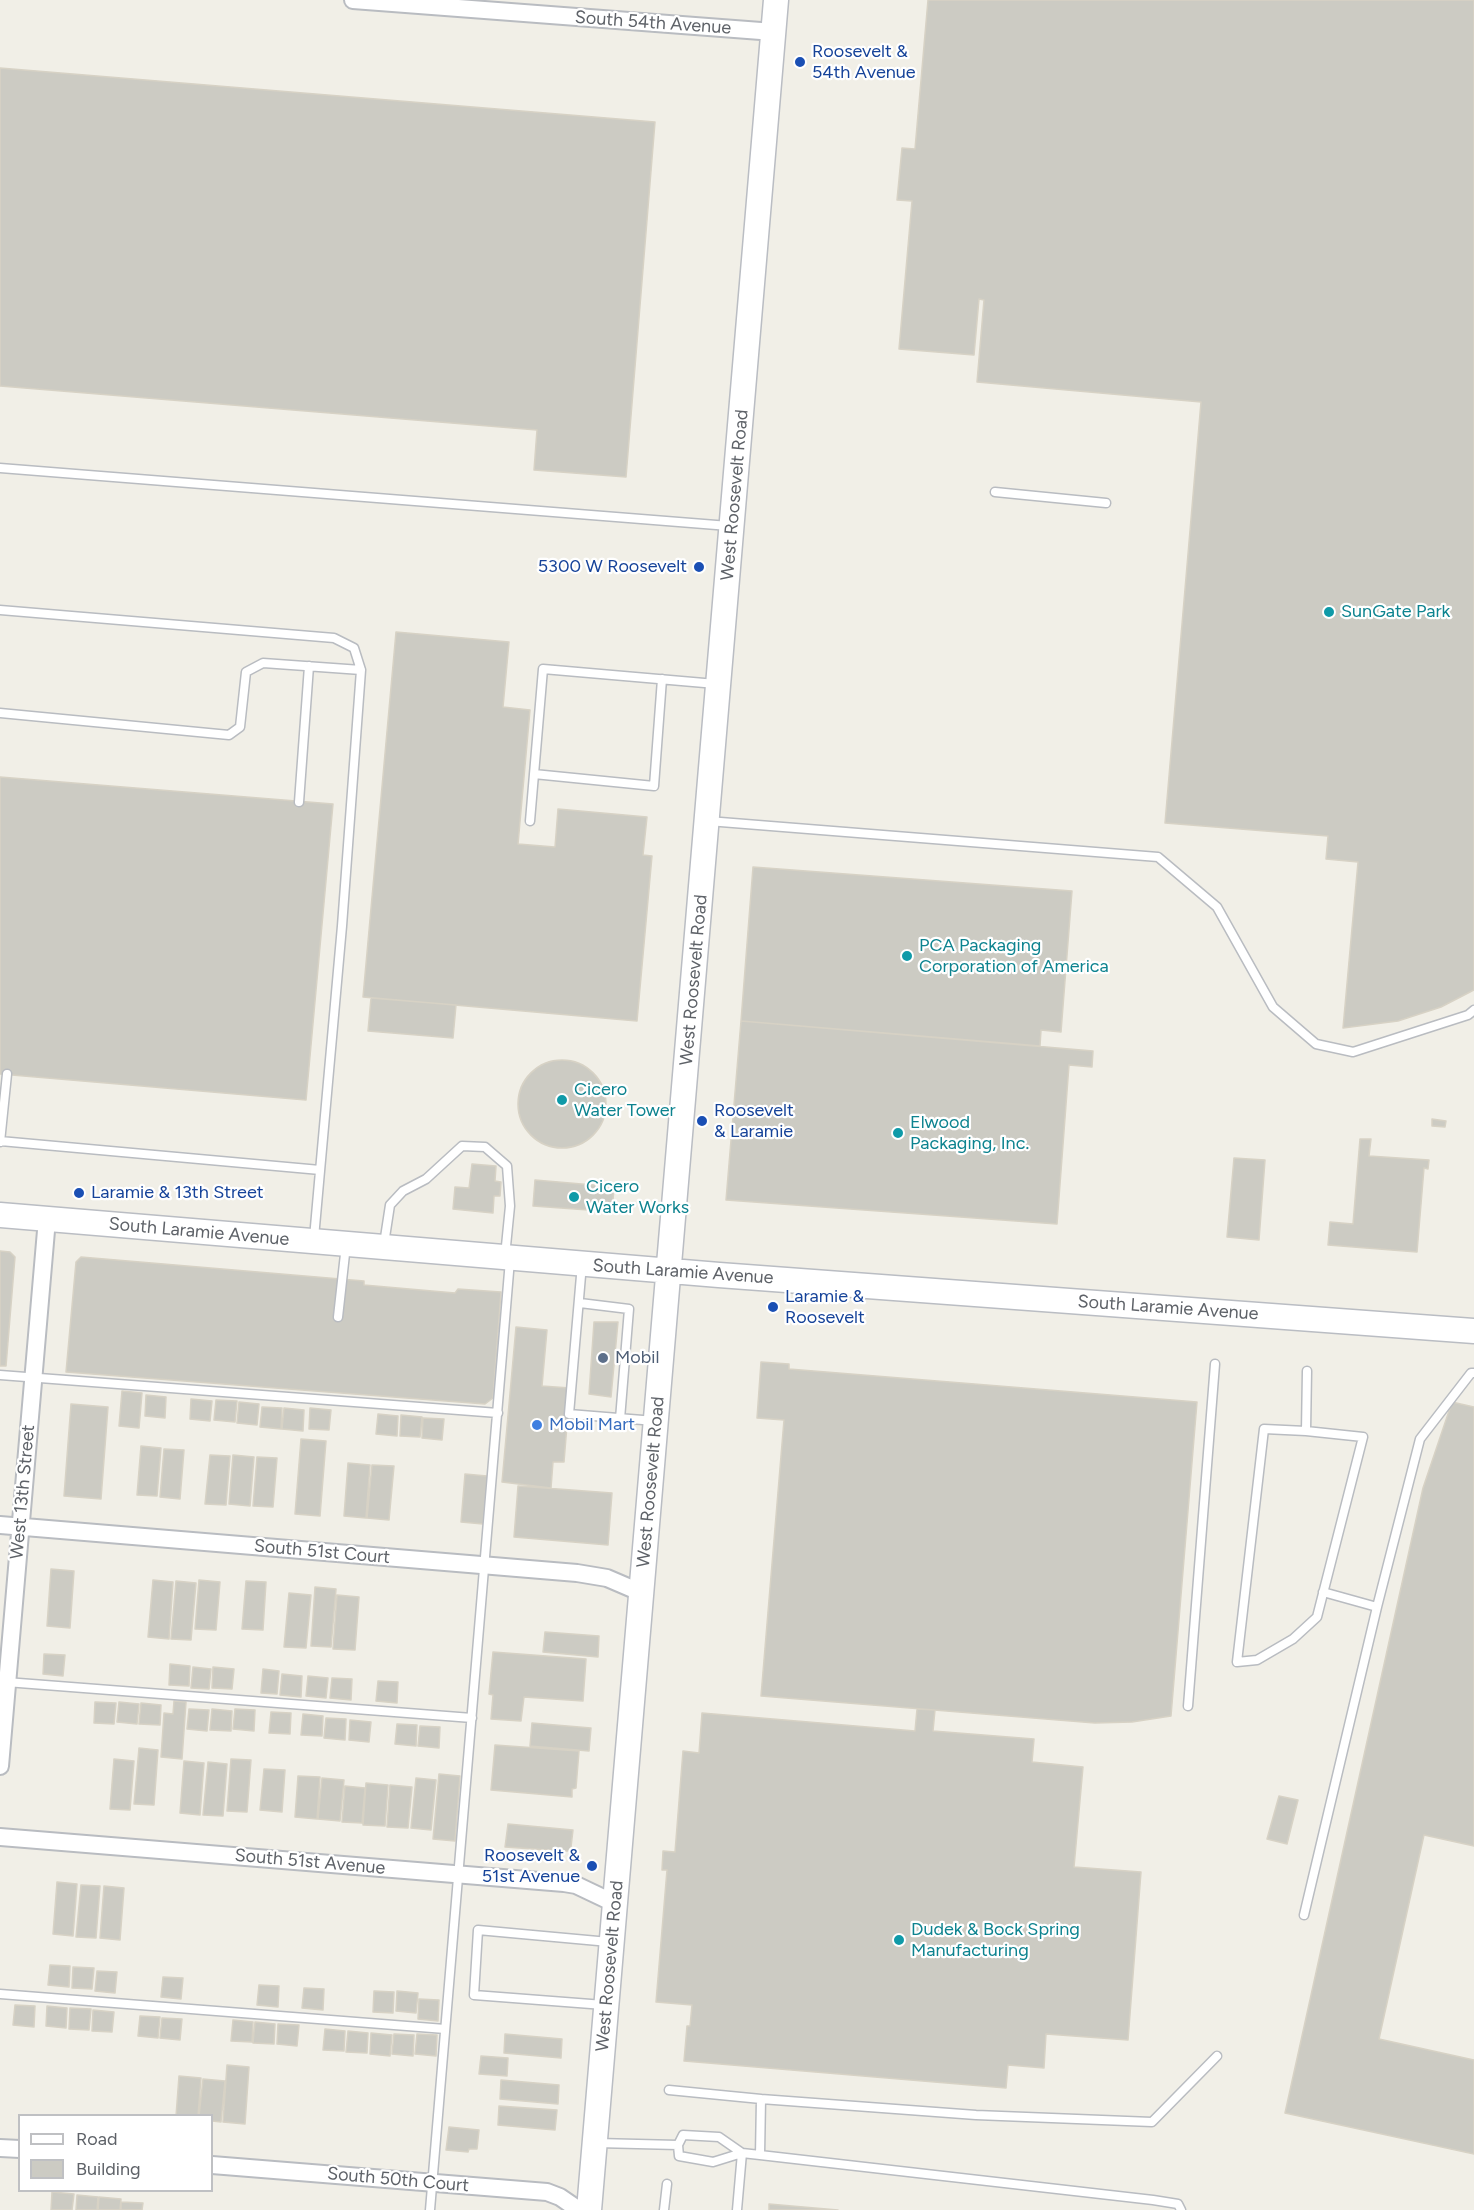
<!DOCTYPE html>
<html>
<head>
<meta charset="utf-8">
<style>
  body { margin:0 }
  #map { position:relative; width:1474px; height:2210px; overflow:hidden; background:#f1efe7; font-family:Figtree,sans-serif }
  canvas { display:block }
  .legend { position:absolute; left:18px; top:2114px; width:195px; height:78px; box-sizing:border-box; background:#fff; border:2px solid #bfc0c3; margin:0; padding:8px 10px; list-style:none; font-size:18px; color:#5e6268 }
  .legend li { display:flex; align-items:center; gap:12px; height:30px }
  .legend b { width:30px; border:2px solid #bfc0c3 }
</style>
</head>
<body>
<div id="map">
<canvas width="1474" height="2210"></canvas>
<ul class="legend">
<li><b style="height:8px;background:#fff"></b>Road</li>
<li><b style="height:16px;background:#cccbc3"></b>Building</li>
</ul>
</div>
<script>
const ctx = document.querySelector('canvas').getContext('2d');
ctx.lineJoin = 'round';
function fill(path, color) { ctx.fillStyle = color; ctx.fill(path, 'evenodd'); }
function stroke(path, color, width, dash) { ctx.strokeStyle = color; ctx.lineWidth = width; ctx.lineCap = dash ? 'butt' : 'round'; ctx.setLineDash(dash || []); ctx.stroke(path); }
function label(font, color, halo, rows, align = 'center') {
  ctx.font = font + ' Figtree,sans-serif'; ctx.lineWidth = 4.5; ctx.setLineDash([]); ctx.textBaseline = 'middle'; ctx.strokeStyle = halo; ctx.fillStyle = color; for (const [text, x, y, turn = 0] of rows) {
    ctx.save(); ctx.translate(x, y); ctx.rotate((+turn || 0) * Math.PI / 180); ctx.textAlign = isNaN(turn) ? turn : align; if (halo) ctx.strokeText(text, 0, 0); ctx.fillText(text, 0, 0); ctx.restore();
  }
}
const building = new Path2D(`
  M928,0H1474V990L1470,992L1441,1007L1398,1021L1343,1028L1358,862L1326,859L1328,836L1165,823L1201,402L977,382L984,300L979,299L974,355L899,349L912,201L897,200L902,148L915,149Z
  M0,68L655,122L626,477L534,470L537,430L0,386Z
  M396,632L509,642L503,707L530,710L518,844L555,847L558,809L647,817L643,855L652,856L637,1021L363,997Z
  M0,777L333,804L306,1100L0,1074Z
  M753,867L1072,891L1061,1032L1041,1030L1040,1046L741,1021Z
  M371,998L456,1005L453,1038L368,1031Z
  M741,1021L1093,1051L1092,1067L1069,1065L1057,1224L726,1200Z
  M518 1104a44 44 0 1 1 88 0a44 44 0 1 1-88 0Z
  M1432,1119L1446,1121L1445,1127L1432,1126Z
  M1360,1139H1371L1369,1156L1429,1160L1428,1169L1424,1168L1417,1252L1328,1245L1330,1222L1353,1224Z
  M1234,1158L1265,1160L1259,1240L1227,1237Z
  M472,1164L496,1166L495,1181L501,1182L500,1196H494L493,1213L453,1209L455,1187L469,1188Z
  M535,1180L605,1186L604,1188L614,1189L612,1210L602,1209V1211L533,1206Z
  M0,1251L10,1252L15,1257L6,1366H0Z
  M81,1257L364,1281V1285L455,1293L458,1289L501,1292L493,1398L485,1404L66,1372L76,1262Z
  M594,1322H618L611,1397L589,1394Z
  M516,1327L547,1330L542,1386L570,1388L564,1462H553L551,1488L502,1482Z
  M761,1362L789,1364V1369L1197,1402L1171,1716L1132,1722L1095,1723L761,1696L784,1420L757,1418Z
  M122,1391L142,1393L139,1428L119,1426Z
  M146,1395L166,1397L165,1418L145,1416Z
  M191,1399L212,1401L210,1421L190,1419Z
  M216,1400L237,1401L235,1422L214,1420Z
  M239,1402L259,1404L257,1425L237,1423Z
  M1452,1402L1474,1407V1846L1424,1835L1379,2039L1474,2060V2154L1285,2113L1423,1488Z
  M71,1404L108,1407L101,1499L64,1496Z
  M262,1407L282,1408L281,1429L260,1427Z
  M284,1408L304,1410L303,1431L282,1429Z
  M310,1408L331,1410L329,1430L309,1429Z
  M378,1414L398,1416L397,1436L376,1434Z
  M401,1415L422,1417L420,1437L400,1436Z
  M423,1418L444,1419L442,1440L422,1438Z
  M301,1439L326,1441L320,1516L295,1514Z
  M141,1446L161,1448L157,1496L137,1495Z
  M164,1449L184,1450L180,1499L160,1497Z
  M210,1455L230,1456L226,1505L205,1504Z
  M233,1455L254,1457L250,1506L229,1504Z
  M257,1457L277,1458L273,1507L253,1506Z
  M348,1463L370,1465L366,1518L344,1516Z
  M372,1465L394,1466L389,1520L367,1518Z
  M465,1474L487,1476L483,1524L461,1522Z
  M518,1486L612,1493L608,1545L514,1537Z
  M51,1569L74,1571L70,1628L47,1626Z
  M153,1580L173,1582L169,1639L148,1637Z
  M199,1580L220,1582L216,1630L195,1629Z
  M176,1581L196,1583L191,1640L171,1639Z
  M246,1581L266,1582L263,1630L242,1629Z
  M315,1587L336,1589L331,1647L311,1646Z
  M289,1593L311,1595L306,1648L284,1647Z
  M337,1595L359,1597L355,1650L333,1649Z
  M545,1632L599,1636L598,1657L543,1652Z
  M493,1652L586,1659L583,1701L524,1697L521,1721L491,1719L493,1695L489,1694Z
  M44,1654L65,1655L63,1676L43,1674Z
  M170,1664L190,1666L189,1686L169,1685Z
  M193,1667L211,1669L209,1689L191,1688Z
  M213,1667L234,1669L232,1689L212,1688Z
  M263,1669L279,1671L277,1694L261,1693Z
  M282,1674L302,1676L301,1697L280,1695Z
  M308,1676L328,1678L326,1698L306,1696Z
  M332,1678L352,1679L351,1700L330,1698Z
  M378,1681L398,1682L397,1703L376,1701Z
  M174,1701L186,1702L182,1759L161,1757L164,1713L173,1714Z
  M95,1702L116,1703L114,1724L94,1723Z
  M119,1702L139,1704L137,1724L117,1722Z
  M141,1703L161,1705L160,1725L139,1724Z
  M189,1709L209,1710L207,1731L187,1729Z
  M212,1709L232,1711L231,1731L210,1730Z
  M235,1709L255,1710L254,1731L233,1729Z
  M917,1709L935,1710L933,1731L1034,1739L1032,1762L1083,1767L1074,1867L1141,1872L1128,2040L1046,2034L1044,2068L1008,2065L1006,2088L684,2061L687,2026H690L692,2005L656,2002L667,1870H662L663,1851L675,1852L683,1751L699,1753L702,1713L915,1731Z
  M271,1712L291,1713L290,1734L269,1733Z
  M303,1714L323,1716L322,1736L301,1735Z
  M326,1718L346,1719L345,1740L324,1738Z
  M350,1720L371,1722L369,1742L349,1740Z
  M532,1723L591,1728L589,1751L530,1746Z
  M397,1724L417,1725L416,1746L395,1744Z
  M420,1726L440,1727L439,1748L418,1746Z
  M495,1745L579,1751L576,1788L572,1789V1797L491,1790Z
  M139,1748L158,1750L154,1805L134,1804Z
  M114,1759L134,1761L130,1810L110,1809Z
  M231,1759L251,1760L247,1812L227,1811Z
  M184,1761L204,1763L200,1815L180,1813Z
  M208,1762L227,1764L223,1816L203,1815Z
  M264,1769L285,1770L282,1812L260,1810Z
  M439,1774L460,1776L455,1841L433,1839Z
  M298,1776L320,1777L317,1819L295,1817Z
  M322,1778L344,1780L340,1821L318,1819Z
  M416,1778L436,1780L431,1830L411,1828Z
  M366,1783L388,1785L385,1826L363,1825Z
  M390,1785L412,1787L408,1828L387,1827Z
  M345,1786L365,1788L362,1823L342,1822Z
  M1279,1796L1298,1800L1287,1844L1267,1839Z
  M508,1824L573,1830L571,1847L569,1851H562L505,1847Z
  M57,1882L77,1884L73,1936L53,1934Z
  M81,1885L100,1886L96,1938L76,1937Z
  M104,1886L124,1888L120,1940L100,1938Z
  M50,1965L70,1966L69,1987L48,1985Z
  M73,1967L94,1968L92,1989L72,1988Z
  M97,1971L117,1972L115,1993L95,1991Z
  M163,1977L183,1978L181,1999L161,1997Z
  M259,1985L279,1986L278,2007L257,2005Z
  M304,1988L324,1989L323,2010L302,2008Z
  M374,1991L394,1992L393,2013L373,2012Z
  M397,1991L418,1993L416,2013L396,2011Z
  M419,1999L439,2000L438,2021L418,2019Z
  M15,2005L35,2006L34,2027L13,2025Z
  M47,2006L67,2008L66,2028L46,2026Z
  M70,2008L91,2009L89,2030L69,2029Z
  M93,2010L114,2012L112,2032L92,2031Z
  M140,2016L160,2017L158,2038L138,2036Z
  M162,2018L182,2019L180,2040L160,2038Z
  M233,2020L253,2022L252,2042L231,2041Z
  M255,2022L275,2024L274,2044L253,2043Z
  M278,2024L299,2025L297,2046L277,2044Z
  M325,2029L345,2031L344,2051L323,2050Z
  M348,2031L368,2033L367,2053L346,2052Z
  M371,2033L392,2035L390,2056L370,2054Z
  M394,2034L414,2035L413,2056L392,2054Z
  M417,2034L437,2035L436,2056L415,2054Z
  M505,2034L562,2039L561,2058L504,2053Z
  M481,2056L508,2058L507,2076L479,2074Z
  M227,2065L249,2067L245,2124L223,2122Z
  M179,2076L201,2078L198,2116H176Z
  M203,2079L225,2081L221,2122L212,2121V2116H199Z
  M501,2080L559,2085L558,2104L500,2099Z
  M499,2106L557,2110L555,2130L498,2125Z
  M449,2127L479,2130L477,2149H469L468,2152L446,2150Z
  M52,2192L74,2194L72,2210H51Z
  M77,2195L98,2197L97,2210H76Z
  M99,2197L121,2199L120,2210H98Z
  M121,2202L143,2203L142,2210H121Z
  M769,2204L838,2210H769Z`);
const service = new Path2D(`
  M0,468L729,526
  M995,492L1106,503
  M0,610L334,638L354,648L361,670
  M0,713L229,735L240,727L246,672L263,663L361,670L342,926L314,1238
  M534,774L654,786L662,679
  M299,802L309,666
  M530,821L543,669L716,684
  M708,821L1158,857L1217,907L1273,1007L1316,1044L1353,1052L1468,1015L1474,1010
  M0,1141L320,1170
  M0,1142L7,1074
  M384,1244L390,1205L403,1191L426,1179L462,1146L485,1147L507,1166L510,1206L505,1256
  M582,1264L569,1414L655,1421
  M580,1303L629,1309L620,1419
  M338,1317L346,1245
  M0,1375L498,1413
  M1306,1431L1363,1437L1317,1617L1293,1639L1257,1660L1237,1662L1264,1429L1306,1431L1307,1371
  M1377,1607L1420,1439L1471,1373H1474
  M6,1682L472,1718
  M1188,1706L1215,1364
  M1304,1915L1377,1607L1323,1592
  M0,1994L445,2029
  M604,2005L474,1995L478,1930L609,1942
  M669,2090L761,2099L760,2155L742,2153L713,2162L679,2156L678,2145L683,2135L719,2137L742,2153
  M761,2099L976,2115L1152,2122L1217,2056
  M597,2143L678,2145
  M760,2155L1153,2200L1178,2204L1181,2210
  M430,2210L510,1260
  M664,2210L667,2184
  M737,2210L742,2153`);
const minor = new Path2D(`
  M353,0L774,32
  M0,1525L577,1573L607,1578L642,1593
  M0,1766L47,1219
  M0,1837L564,1883L576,1885L616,1904
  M0,2148L20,2149
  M212,2165L547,2192L560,2197L579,2210`);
const secondary = new Path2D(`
  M0,1215L719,1275L1474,1331
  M589,2210L776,0`);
const markers = [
  [800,62,6,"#1a4fb4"],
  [699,567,6,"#1a4fb4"],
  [1329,612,6,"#0f9aa8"],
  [907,956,6,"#0f9aa8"],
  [562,1100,6,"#0f9aa8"],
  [702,1121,6,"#1a4fb4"],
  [898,1133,6,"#0f9aa8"],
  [79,1193,6,"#1a4fb4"],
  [574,1197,6,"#0f9aa8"],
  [773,1307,6,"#1a4fb4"],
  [603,1358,6,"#5c6f8a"],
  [537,1425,6,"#3f7fe0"],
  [592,1866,6,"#1a4fb4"],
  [899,1940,6,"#0f9aa8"]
];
const streetNames = [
  ["South 54th Avenue",653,23,4],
  ["West Roosevelt Road",735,495,-85],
  ["West Roosevelt Road",694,980,-85],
  ["South Laramie Avenue",199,1232,5],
  ["South Laramie Avenue",683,1272,4],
  ["South Laramie Avenue",1168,1308,4],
  ["West Roosevelt Road",651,1482,-85],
  ["West 13th Street",23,1492,-85],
  ["South 51st Court",322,1552,5],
  ["South 51st Avenue",310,1862,5],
  ["West Roosevelt Road",610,1966,-85],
  ["South 50th Court",398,2180,5]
];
const transitNames = [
  ["Roosevelt &",812,52],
  ["54th Avenue",812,73],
  ["5300 W Roosevelt",687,567,"right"],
  ["Roosevelt",714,1111],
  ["& Laramie",714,1132],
  ["Laramie & 13th Street",91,1193],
  ["Laramie &",785,1297],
  ["Roosevelt",785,1318],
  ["Roosevelt &",580,1856,"right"],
  ["51st Avenue",580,1877,"right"]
];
const cultureNames = [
  ["SunGate Park",1341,612],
  ["PCA Packaging",919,946],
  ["Corporation of America",919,967],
  ["Cicero",574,1090],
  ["Water Tower",574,1111],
  ["Elwood",910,1123],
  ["Packaging, Inc.",910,1144],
  ["Cicero",586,1187],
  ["Water Works",586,1208],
  ["Dudek & Bock Spring",911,1930],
  ["Manufacturing",911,1951]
];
const serviceNames = [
  ["Mobil",615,1358]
];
const shopNames = [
  ["Mobil Mart",549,1425]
];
fill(building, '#cccbc3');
stroke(building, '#d7d2c5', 1.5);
stroke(service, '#b9bcc1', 11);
stroke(minor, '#b9bcc1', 20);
stroke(secondary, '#babdc3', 27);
stroke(service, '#fff', 8);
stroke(minor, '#fff', 16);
stroke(secondary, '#fff', 24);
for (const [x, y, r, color] of markers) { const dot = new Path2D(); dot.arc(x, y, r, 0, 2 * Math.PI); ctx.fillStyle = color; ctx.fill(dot); stroke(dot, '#fff', 2); }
label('18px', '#5e6268', '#fff', streetNames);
label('18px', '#164399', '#fff', transitNames, 'left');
label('18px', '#0d838f', '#fff', cultureNames, 'left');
label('18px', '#4e5e75', '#fff', serviceNames, 'left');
label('18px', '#366cbe', '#fff', shopNames, 'left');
</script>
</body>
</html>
